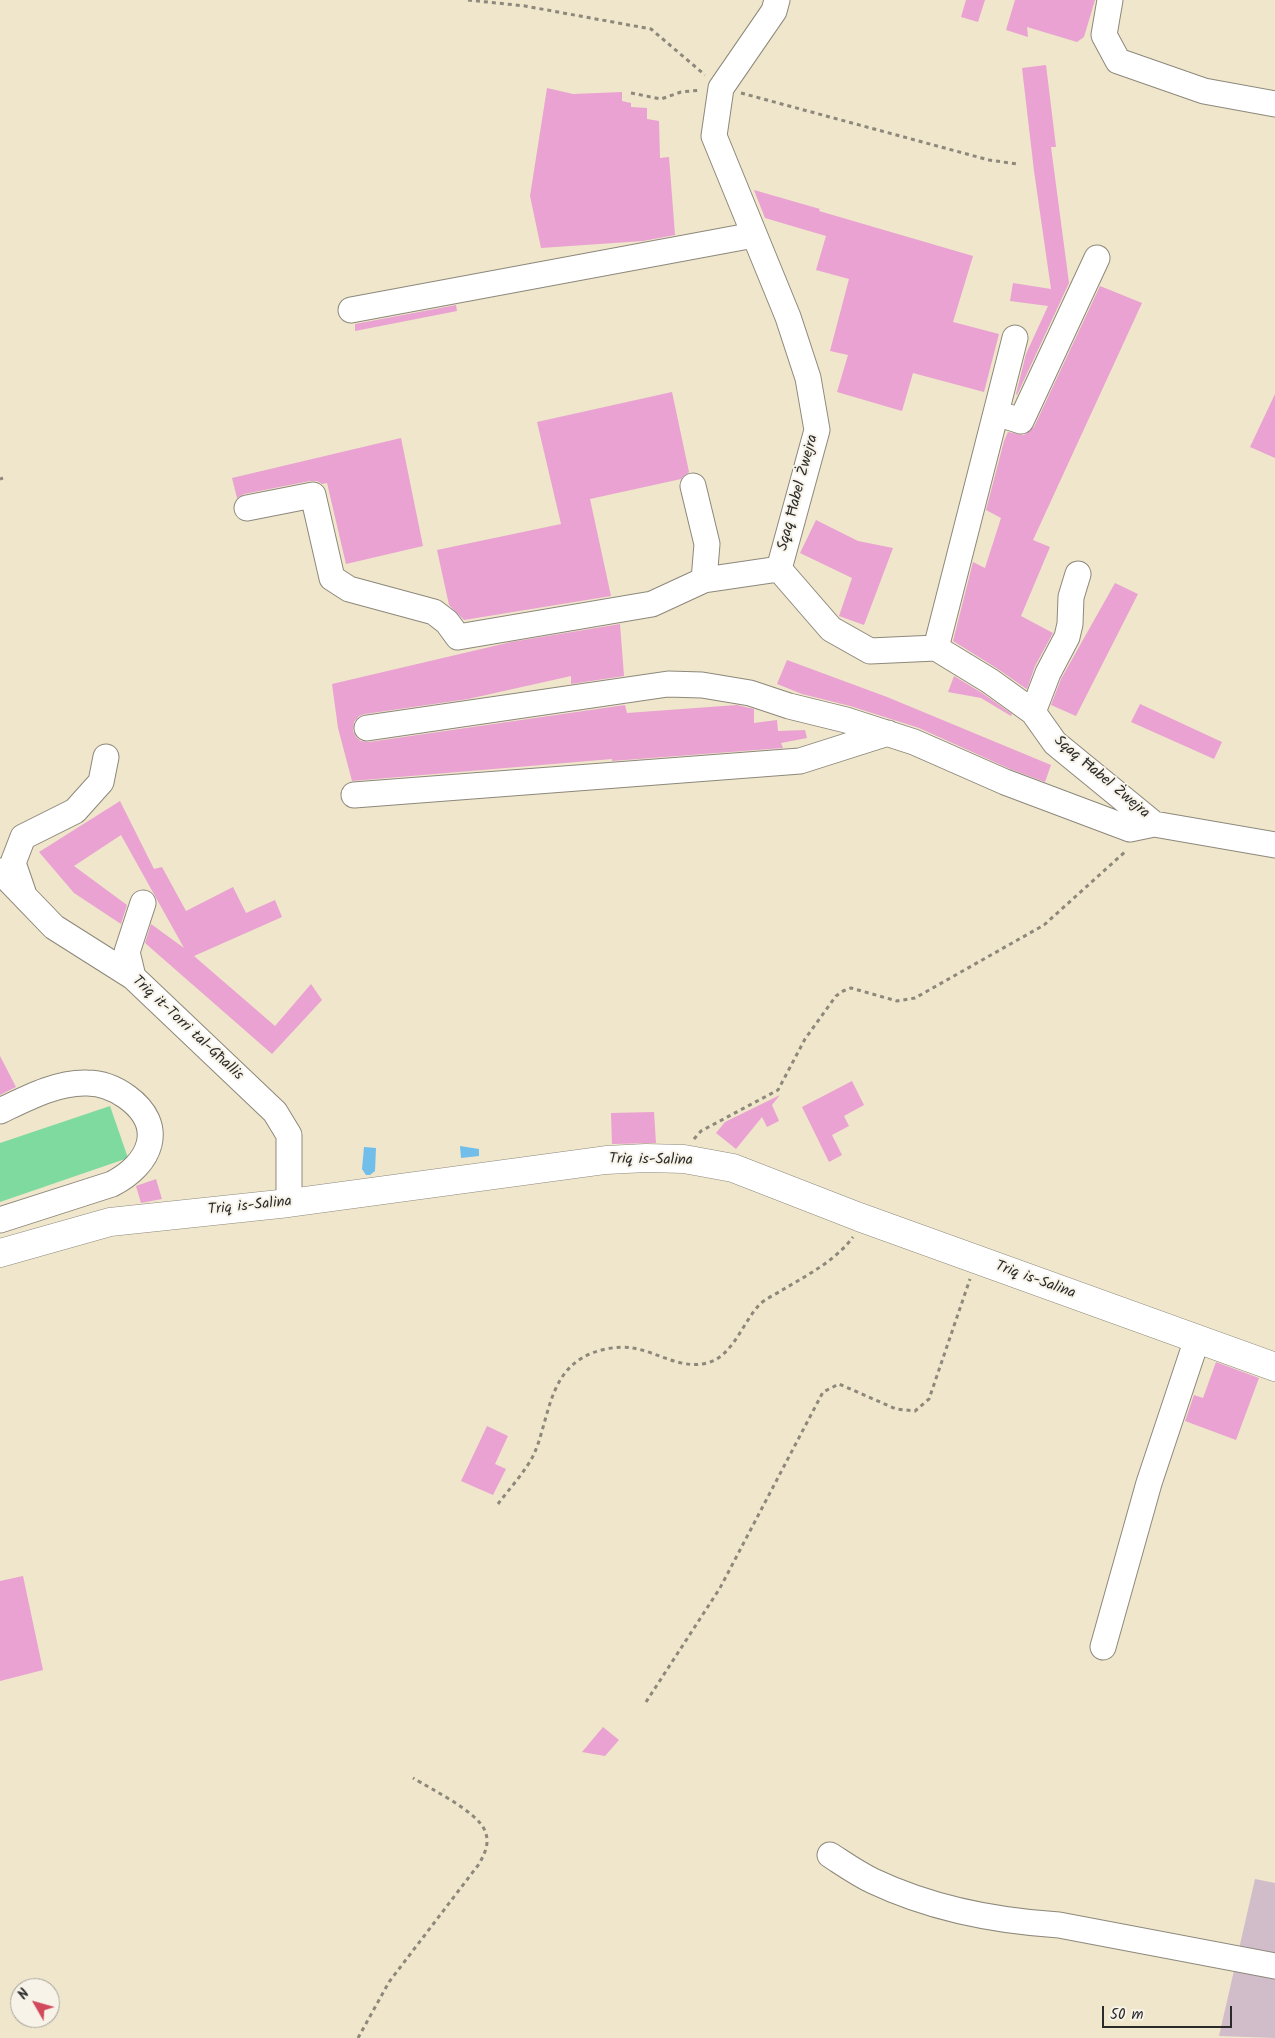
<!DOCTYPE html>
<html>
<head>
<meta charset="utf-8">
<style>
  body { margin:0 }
  #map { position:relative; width:1275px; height:2038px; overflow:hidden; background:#efe6cb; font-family:Kalam,sans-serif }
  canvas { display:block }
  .north { position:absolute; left:10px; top:1978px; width:50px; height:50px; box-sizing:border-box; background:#f7f3e8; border:1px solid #a5a39c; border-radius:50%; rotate:308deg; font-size:14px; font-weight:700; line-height:20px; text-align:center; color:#2b2b2b }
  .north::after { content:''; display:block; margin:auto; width:18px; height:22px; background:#d1495b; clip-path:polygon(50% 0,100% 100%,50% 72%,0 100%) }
  .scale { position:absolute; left:1102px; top:2006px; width:130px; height:22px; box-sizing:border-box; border:2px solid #2b2b2b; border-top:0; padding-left:6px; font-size:15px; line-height:18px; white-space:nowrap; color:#2b2b2b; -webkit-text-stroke:4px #f7f3e8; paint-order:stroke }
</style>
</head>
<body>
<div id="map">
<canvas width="1275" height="2038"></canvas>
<div class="north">N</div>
<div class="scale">50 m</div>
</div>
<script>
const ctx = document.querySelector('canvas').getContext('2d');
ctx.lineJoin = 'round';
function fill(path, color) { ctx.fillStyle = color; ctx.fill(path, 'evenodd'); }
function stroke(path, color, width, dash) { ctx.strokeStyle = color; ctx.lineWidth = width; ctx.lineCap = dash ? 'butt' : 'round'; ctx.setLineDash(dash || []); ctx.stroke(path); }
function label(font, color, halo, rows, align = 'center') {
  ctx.font = font + ' Kalam,sans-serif'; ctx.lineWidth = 4; ctx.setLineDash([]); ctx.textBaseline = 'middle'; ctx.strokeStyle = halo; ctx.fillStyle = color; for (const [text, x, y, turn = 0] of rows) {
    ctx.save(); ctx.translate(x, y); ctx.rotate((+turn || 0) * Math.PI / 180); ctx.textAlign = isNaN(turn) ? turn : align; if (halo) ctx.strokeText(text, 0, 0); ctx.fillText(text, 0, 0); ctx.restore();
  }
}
const industrial = new Path2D(`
  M1255,1879L1275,1883V2038L1219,2036Z`);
const green = new Path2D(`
  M110,1106L128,1158L0,1202V1143Z`);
const water = new Path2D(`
  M460,1146L479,1149V1156L461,1158Z
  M364,1147L376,1148L375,1171L370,1175H366L362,1169Z`);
const building = new Path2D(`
  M966,0H985L978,22L961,17Z
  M1015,0H1095L1084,37L1077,42L1027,27L1028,37L1006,30Z
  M1046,65L1056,147H1051L1069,283L1017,395L1016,394L1026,354L1048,306L1010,301L1013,283L1051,289L1034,171L1022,68Z
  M547,88L573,94L622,92V101L631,103V107L647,108V119L659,121L660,158L669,157L675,235L643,241L541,248L530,196Z
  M754,190L820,209L819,211L973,256L953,322L999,334L984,392L913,373L902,411L837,392L848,355L830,351L849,279L816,270L826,236L765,218Z
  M1100,286L1142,303L1033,540L1050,547L1021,616L1053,633L1035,666L1027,689L1025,688L998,669L953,641L973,562L985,568L1001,518L986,510L1004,441L1008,432L1024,435L1034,427Z
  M456,305L457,311L355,331V324Z
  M672,392L689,472L681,479L590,499L611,596L464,620L449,605L437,550L561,524L537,422Z
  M1275,394V458L1250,447Z
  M401,438L423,546L346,564L327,483L322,484L317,481H310L244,494L237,498L232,478Z
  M816,520L858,541L893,548L864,625L839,616L852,578L800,553Z
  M1115,583L1138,594L1076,716L1051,705L1061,679Z
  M620,624L624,676L571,684V676L468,699L365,714L359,716L354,722L353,731L356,737L361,741L369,742L625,705L627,713L737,705L754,709V723L777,720L778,731L805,730L807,738L781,743L783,748L612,761V759L352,781L338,728L332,684L511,642Z
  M787,660L887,697L1051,765L1045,782L1010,769L919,728L850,706L802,694L777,684Z
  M954,676L982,693L1012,714L1011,716L981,698L948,692Z
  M1140,704L1222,742L1214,759L1131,722Z
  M120,801L154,869L162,867L186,911L233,887L246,913L275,900L282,917L194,956L275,1026L311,984L322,1000L272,1054L145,943L151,924L184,948L121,835L74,866L127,905L121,924L74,893L39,852Z
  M0,1056L16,1087L0,1095Z
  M852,1081L864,1105L844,1116L849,1126L832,1135L842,1155L829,1162L802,1107Z
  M780,1095L772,1105L779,1121L767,1127L762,1117L736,1149L716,1133L725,1122Z
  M654,1112L656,1143L612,1144L611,1113Z
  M156,1179L162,1199L141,1203L136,1186Z
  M1216,1362L1259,1378L1236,1440L1185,1421L1194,1395L1203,1398Z
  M487,1426L508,1436L495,1464L506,1469L493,1495L461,1481Z
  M23,1576L43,1670L0,1681V1581Z
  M603,1727L619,1740L605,1756L582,1752Z`);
const path = new Path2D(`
  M468,0L525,6L651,29L705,75
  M631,93L661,99L681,92L701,90
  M741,93L989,160L1017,164
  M0,479L3,478
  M694,1139L701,1131L778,1090L805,1039L836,996L843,991L851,988L897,1001L915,998L1044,925L1127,850
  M498,1504C509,1489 526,1471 534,1454C548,1423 548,1378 582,1358C595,1350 618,1345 633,1348C657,1352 682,1370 707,1363C732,1357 742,1324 759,1305C765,1299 776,1294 784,1289C809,1274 835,1261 853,1237
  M646,1702L720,1588L823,1392L839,1384L896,1409L915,1411L929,1399L970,1279
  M358,2038L389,1982L479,1864C485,1853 490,1843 485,1831C478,1812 431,1789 413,1778`);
const minor = new Path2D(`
  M777,0L774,11L721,88L714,136L788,317L808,378L817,430L779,569L831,629L870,651L936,648L990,681L1033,712L1055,743L1154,824L1275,845
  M1110,0L1104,35L1118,61L1204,91L1275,104
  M351,310L754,235
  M996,413L1021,421L1097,258
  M693,486L707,544L704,580
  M247,508L313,495L332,578L349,589L434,612L447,622L458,637L652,604L704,580L779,569
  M936,648L1015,338
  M1033,712L1048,673L1067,637L1070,624L1071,597L1078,574
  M367,728L668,684L702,685L750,693L789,706L846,720L914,742L1005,782L1130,829L1154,824
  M354,795L800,761L888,733
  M0,871L54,927L133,977L275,1112L289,1135V1203
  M23,892L13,863L23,837L75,811L101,782L106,757
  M133,977L127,952L143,903
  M0,1111C27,1098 57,1082 87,1083C101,1083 116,1089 127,1097C167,1126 151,1164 112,1184L0,1220
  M1103,1647L1149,1483L1197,1339
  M830,1855C844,1864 858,1874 873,1881C930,1908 996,1921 1059,1925L1275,1966`);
const major = new Path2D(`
  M0,1253L110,1222L289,1203L606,1160L646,1158L684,1159L733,1168L859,1217L1275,1367`);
const streetNames = [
  ["Sqaq Ħabel Żwejra",799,493,-75],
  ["Sqaq Ħabel Żwejra",1101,778,40],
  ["Triq it-Torri tal-Għallis",187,1029,43],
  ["Triq is-Salina",651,1161,1],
  ["Triq is-Salina",250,1207,-6],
  ["Triq is-Salina",1035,1281,20]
];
fill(industrial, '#d1bdc9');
fill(green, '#7fdaa0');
fill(water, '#71beeb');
fill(building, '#e9a2d1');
stroke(minor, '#8d887b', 27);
stroke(major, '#8d887b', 29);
stroke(path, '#8d887b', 3, [4, 4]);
stroke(minor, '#fff', 25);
stroke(major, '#fff', 28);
label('15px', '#2b2b2b', '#f7f3e8', streetNames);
</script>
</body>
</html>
